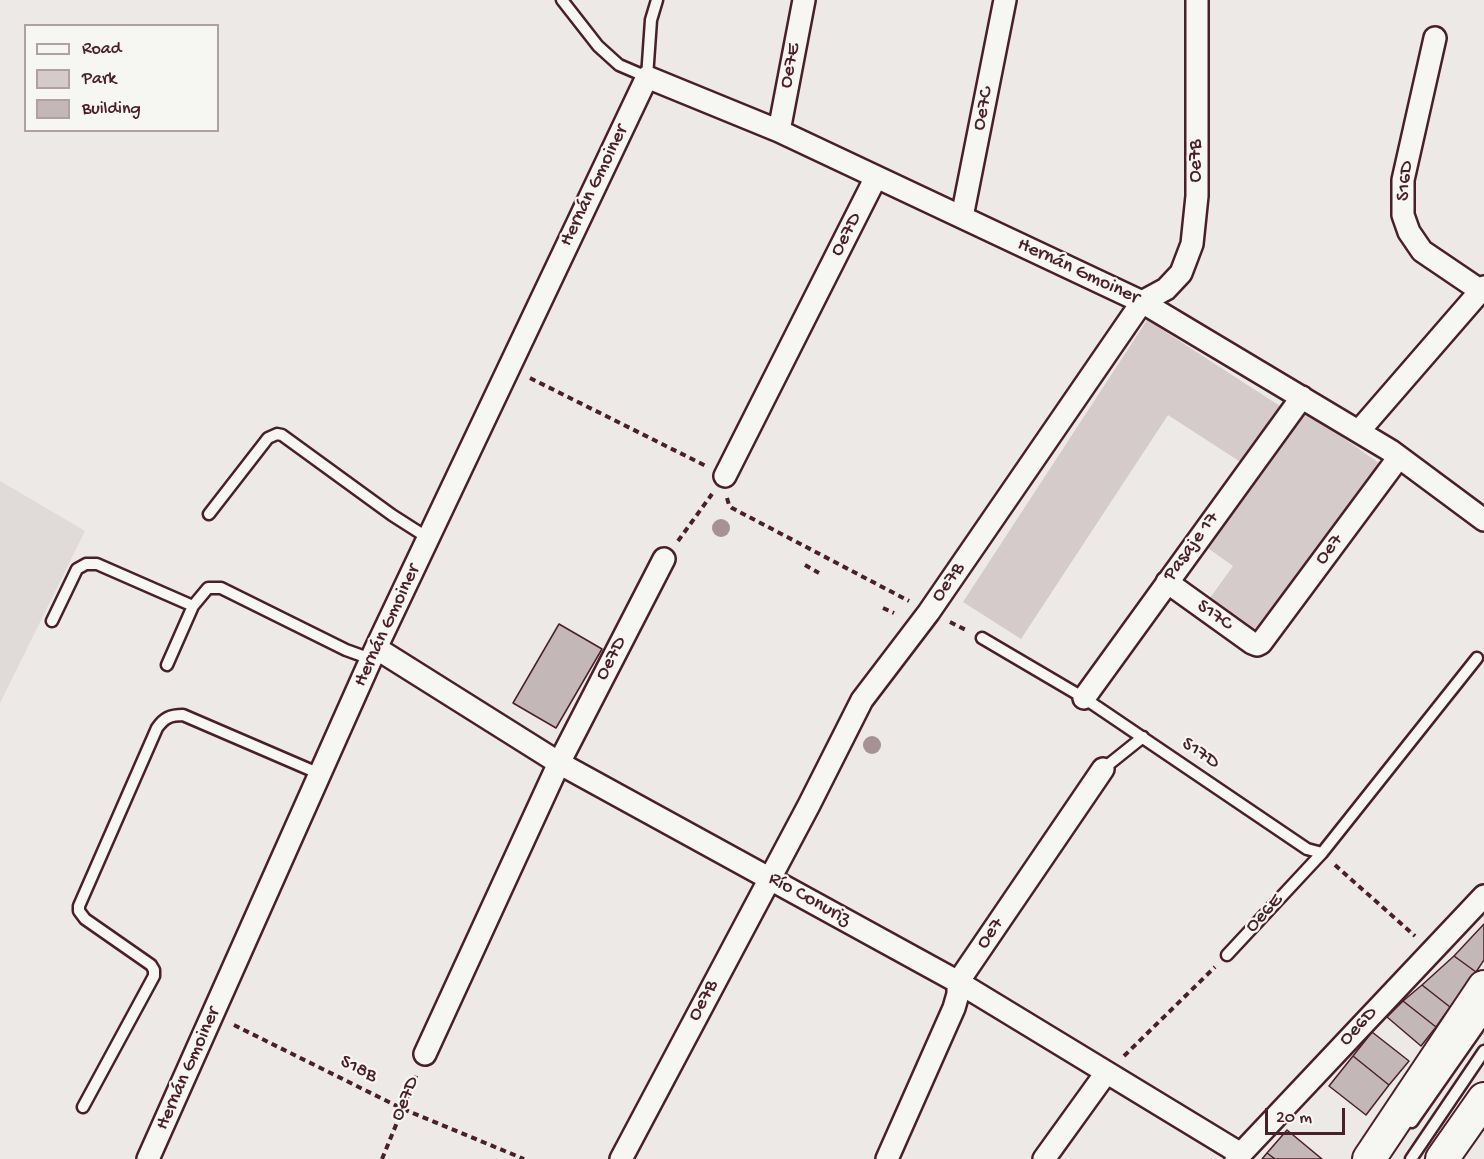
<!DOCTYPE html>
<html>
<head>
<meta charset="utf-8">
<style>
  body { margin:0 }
  #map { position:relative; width:1484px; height:1159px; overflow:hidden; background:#ece9e6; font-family:"Gochi Hand",sans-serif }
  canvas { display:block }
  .legend { position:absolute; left:24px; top:24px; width:195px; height:108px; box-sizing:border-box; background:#f6f6f2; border:2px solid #b1a0a2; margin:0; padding:8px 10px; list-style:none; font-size:18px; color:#4a1f2b }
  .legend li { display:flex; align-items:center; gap:12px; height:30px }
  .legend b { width:30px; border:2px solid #b1a0a2 }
  .scale { position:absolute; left:1265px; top:1108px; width:80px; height:27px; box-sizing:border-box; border:3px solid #4a1f2b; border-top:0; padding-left:8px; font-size:18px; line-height:21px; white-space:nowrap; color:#4a1f2b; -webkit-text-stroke:4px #f6f6f2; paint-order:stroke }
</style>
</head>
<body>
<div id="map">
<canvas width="1484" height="1159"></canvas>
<ul class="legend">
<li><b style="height:8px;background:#f6f6f2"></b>Road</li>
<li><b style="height:16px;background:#d4cbca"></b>Park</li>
<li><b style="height:16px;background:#c4b7b7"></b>Building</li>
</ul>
<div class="scale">20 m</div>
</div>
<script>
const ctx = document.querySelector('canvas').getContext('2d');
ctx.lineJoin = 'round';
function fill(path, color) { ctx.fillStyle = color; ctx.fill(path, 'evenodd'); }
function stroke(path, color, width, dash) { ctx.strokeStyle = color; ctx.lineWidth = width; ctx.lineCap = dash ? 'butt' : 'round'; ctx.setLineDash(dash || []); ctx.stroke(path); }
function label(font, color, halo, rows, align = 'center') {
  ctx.font = font + ' "Gochi Hand",sans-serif'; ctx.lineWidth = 4.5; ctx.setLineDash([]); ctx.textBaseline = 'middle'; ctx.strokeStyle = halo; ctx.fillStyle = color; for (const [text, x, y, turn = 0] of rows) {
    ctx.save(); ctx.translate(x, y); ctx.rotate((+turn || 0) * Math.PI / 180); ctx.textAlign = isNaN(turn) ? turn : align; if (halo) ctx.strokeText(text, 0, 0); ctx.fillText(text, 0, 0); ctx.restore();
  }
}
const built = new Path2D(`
  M0,481L85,531L0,703Z`);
const green = new Path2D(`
  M1147,320L1280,406L1242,463L1168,415L1021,639L963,602Z
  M1304,410L1383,466L1256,641L1205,605L1233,566L1205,546Z`);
const building = new Path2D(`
  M559,624L602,649L556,728L513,703Z
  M1484,924V960L1476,972L1454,956Z
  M1454,956L1476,972L1450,1007L1422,985Z
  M1422,985L1450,1007L1436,1027L1403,1001Z
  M1403,1001L1436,1027L1421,1046L1387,1017Z
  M1372,1032L1409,1061L1389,1085L1353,1056Z
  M1353,1056L1389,1085L1366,1115L1329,1086Z
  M1287,1130L1322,1159H1275L1267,1153Z
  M1267,1153L1275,1159H1262Z`);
const path = new Path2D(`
  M530,378L706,466
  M727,498L729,505L732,508L909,601
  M678,541L712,494
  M805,565L819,573
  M883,608L894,613
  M950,622L968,631
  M1335,865L1415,936
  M234,1025L403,1109L524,1159
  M1124,1056L1215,967
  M382,1159L417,1074`);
const service = new Path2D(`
  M562,0L598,46L619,65L647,77L651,20L657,0
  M209,514L268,438L277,434L282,435L392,515L428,538
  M52,621L77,569L86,564H97L193,606
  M982,638L1084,698L1307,849L1322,853
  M167,665L193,606L208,588H221L346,650L371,659
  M1103,769L1143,737
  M1227,955L1322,853L1477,658
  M83,1107L154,976V970L151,965L85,919L79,911V906L157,728C164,718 170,715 183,715L320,774
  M1412,1122L1484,1019
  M1411,1159L1484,1051`);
const minor = new Path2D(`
  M1435,38L1403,180V215L1409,232L1422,251L1481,291
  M779,131L804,0
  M962,217L1005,0
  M1359,431L1484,287
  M725,476L876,177
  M1167,582L1252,643L1257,645L1261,643L1399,457
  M376,648L559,763L958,982L1241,1154
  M1084,698L1302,397
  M425,1054L559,763L664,559
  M148,1159L376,648L647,77L779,131L1142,302L1391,451L1484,520
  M621,1159L809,805L862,700L929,612L1142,302L1166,289L1181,273L1192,244L1197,196V0
  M887,1159L954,1008L958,994V982L1103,769
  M1044,1159L1106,1073
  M1236,1159L1484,896`);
const primary = new Path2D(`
  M1369,1159L1484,987
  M1442,1159L1484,1099`);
const trees = [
  [721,528],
  [872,745]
];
const streetNames = [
  ["Oe7E",791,66,-79],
  ["Oe7C",984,109,-79],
  ["Oe7B",1197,161,-90],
  ["S16D",1406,181,-84],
  ["Hernán Gmoiner",595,186,-64],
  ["Oe7D",847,235,-63],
  ["Hernán Gmoiner",1078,272,25],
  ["Pasaje 17",1192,547,-54],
  ["Oe7",1330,550,-53],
  ["Oe7B",949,583,-55],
  ["S17C",1214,616,35],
  ["Hernán Gmoiner",388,626,-65],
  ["Oe7D",612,659,-63],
  ["S17D",1200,754,34],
  ["Río Conuriz",809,900,29],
  ["Oe6E",1265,914,-47],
  ["Oe7",991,934,-56],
  ["Oe7B",704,1001,-62],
  ["Oe6D",1359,1027,-47],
  ["Hernán Gmoiner",189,1069,-66],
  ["S18B",358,1070,27],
  ["Oe7D",406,1099,-68]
];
fill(built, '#e0dad8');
fill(green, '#d4cbca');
fill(building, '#c4b7b7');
stroke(building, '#4a1f2b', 1.5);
stroke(service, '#4a1f2b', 15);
stroke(minor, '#4a1f2b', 26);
stroke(primary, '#4a1f2b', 36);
stroke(path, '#4a1f2b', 4, [6, 4.5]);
stroke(service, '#f6f6f2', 10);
stroke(minor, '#f6f6f2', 21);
stroke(primary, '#f6f6f2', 32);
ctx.fillStyle = '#a69295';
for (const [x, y] of trees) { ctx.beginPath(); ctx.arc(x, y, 9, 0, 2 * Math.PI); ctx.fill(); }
label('20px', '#4a1f2b', '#f6f6f2', streetNames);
</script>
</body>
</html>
